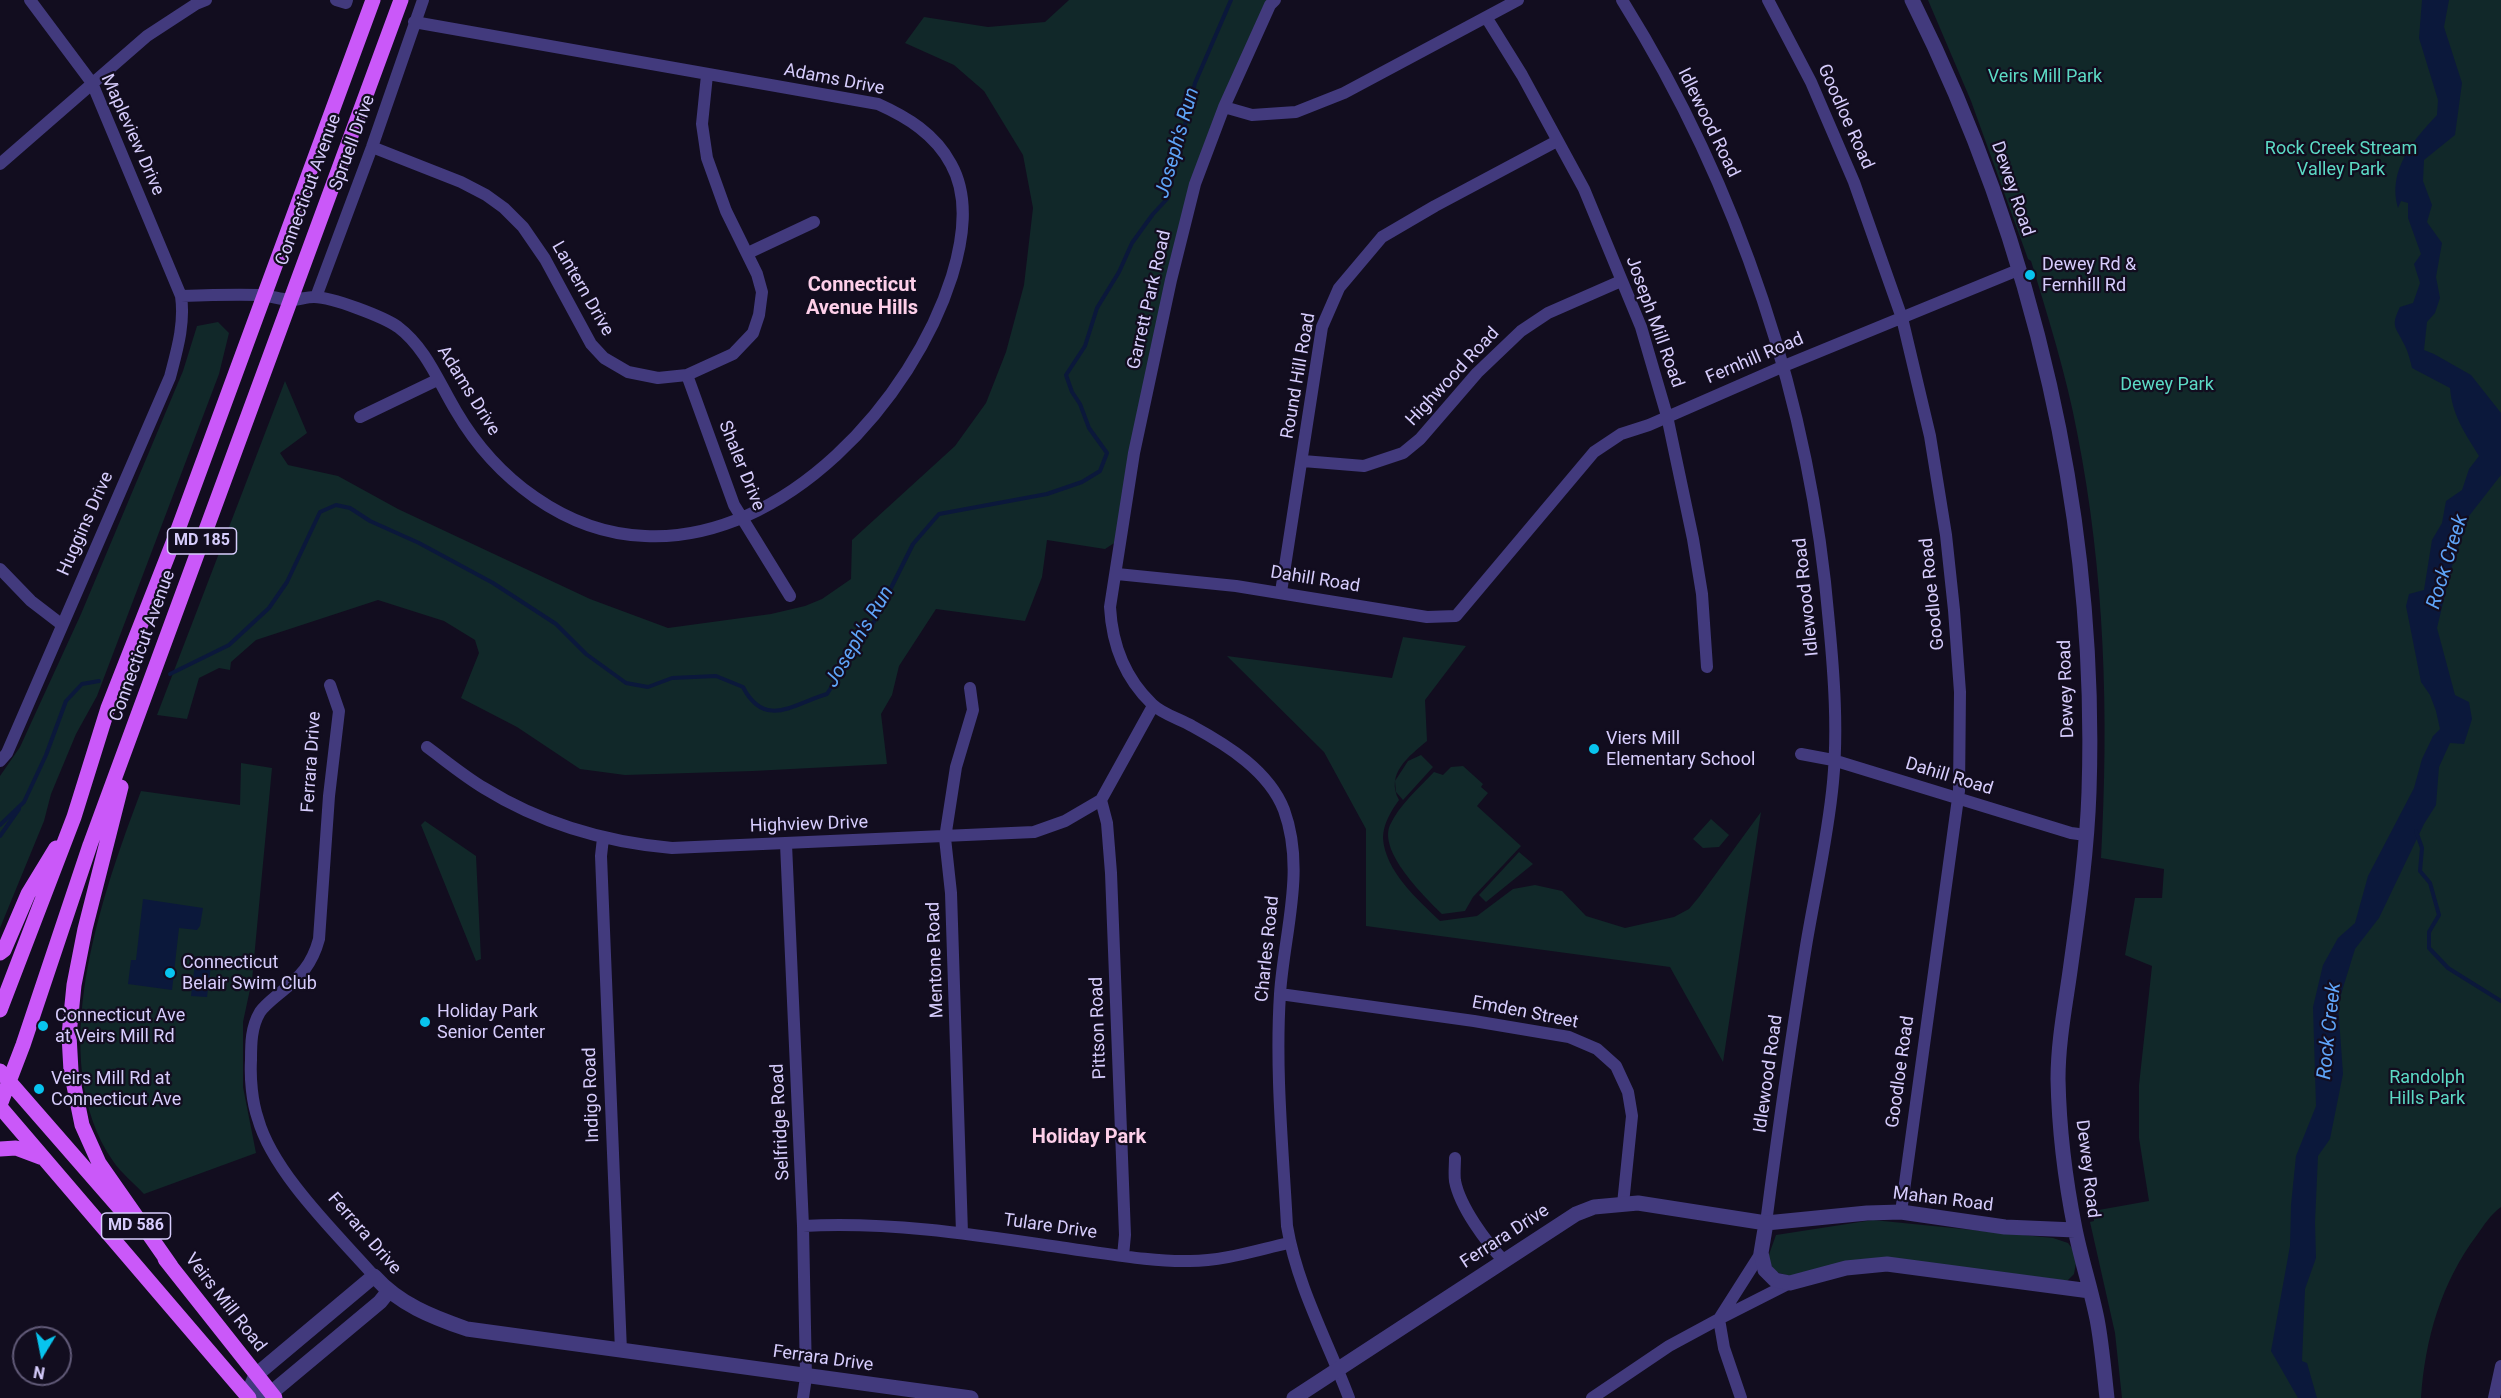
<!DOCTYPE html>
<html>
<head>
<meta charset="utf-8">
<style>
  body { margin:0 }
  #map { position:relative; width:2501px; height:1398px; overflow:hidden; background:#120d1f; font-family:Roboto,sans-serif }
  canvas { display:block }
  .north { position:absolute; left:12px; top:1326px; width:60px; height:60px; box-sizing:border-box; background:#120d1f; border:2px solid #615a78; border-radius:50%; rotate:190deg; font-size:16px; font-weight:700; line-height:24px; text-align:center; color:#d7cdfd }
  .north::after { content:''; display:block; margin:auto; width:21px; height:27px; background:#08c4ee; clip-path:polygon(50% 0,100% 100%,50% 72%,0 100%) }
</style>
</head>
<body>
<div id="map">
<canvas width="2501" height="1398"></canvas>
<div class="north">N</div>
</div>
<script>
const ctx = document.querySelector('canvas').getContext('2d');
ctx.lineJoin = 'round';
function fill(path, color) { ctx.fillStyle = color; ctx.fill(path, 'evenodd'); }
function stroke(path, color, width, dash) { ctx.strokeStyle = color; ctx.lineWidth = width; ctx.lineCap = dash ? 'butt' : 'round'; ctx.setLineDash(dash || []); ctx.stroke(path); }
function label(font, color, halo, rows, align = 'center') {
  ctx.font = font + ' Roboto,sans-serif'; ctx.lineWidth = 4.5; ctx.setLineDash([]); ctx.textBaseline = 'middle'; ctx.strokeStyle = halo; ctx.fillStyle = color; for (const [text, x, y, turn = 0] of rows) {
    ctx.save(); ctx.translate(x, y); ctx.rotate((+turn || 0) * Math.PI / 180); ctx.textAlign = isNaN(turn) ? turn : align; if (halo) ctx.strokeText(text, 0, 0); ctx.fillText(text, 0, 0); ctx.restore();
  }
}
const green = new Path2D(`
  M1069,0H1275L1195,184L1122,538L1105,549L1047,540L1042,577L1025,621L936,609L899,666L892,695L881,714L887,764L753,771L625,775L580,769L517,727L461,698L479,653L475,640L444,621L378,600L256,640L231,662L230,670L219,668L199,678L187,719L157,715L285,381L307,433L280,453L288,465L338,476L398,509L590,599L668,628L771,614L805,606L822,599L851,579L852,540L955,446L986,403L1006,352L1024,285L1033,208L1023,155L984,91L954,65L905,43L924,17L988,27L1045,22Z
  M1928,0H2501V1207C2491,1214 2484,1225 2477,1235C2441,1283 2425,1339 2421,1398H2122L2115,1333L2090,1222L2094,1221L2093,1211L2149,1201L2139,1138V1085L2152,966L2125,955L2135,898H2162L2164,869L2101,858C2109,715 2105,573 2077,432C2066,374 2048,317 2031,261L2028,259L1971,101Z
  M218,322L229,333L219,374L97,696L76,734L51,794L44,821L0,928V776L20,747L81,614L183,371L197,326Z
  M1403,637L1466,646L1425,700L1427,741C1409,756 1385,774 1399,800C1391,811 1383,824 1383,838C1385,871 1418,900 1440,921L1477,916L1513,889L1535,885L1562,891L1586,916L1625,928L1674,917L1689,909L1699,897L1761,812L1723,1062L1670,967L1366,926V829L1324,752L1227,656L1392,678Z
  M1421,755L1433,767L1403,800L1396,792L1395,781L1408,761Z
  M241,763L272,768L252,980L243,1022V1087L256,1153L144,1194C134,1183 121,1173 113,1161C43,1059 102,895 141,791L240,805Z
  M1463,766L1483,784L1481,787L1488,793L1477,806L1521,846L1473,897L1465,911L1442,914C1425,897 1378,852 1390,825C1399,805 1419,788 1434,772L1443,775L1451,767Z
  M1711,819L1729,835L1719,847L1703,848L1693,839Z
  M425,821L476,856L481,959L476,961L421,825Z
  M1519,852L1533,864L1486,902L1479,895Z
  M1873,1220L2053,1238L2068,1243L2074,1251L2076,1263L2074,1274L2067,1281L1892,1258L1845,1262L1790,1276L1776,1272L1767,1260L1776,1235Z`);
const water = new Path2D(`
  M2422,0H2449L2444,27L2462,83L2455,135L2424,160L2423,181L2432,205L2427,222L2442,243L2436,277L2440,298L2435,313L2427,322L2424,350L2434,354L2471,375L2501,413V475L2469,516L2451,569L2437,628L2455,695L2469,702L2472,719L2464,744L2450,743L2439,767L2436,805L2424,824L2379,918L2355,949L2338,1004L2343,1074L2330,1139L2318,1156L2315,1222L2316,1258L2305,1289L2302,1361L2307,1363L2317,1398H2298L2271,1351L2290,1246L2291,1205L2296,1156L2316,1106L2313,1007L2323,965L2338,938L2355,923L2368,876L2414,788L2422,759L2433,736L2440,729L2436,711L2430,695L2421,682L2406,606L2409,594L2424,590L2432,540L2442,523L2446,501L2462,490L2469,469L2479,456C2465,433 2452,415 2450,388L2412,368C2410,360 2408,351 2404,344C2396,327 2390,327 2400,307L2413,303L2420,283L2414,264L2421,254L2408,218V203L2401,201L2398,208C2387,171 2413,140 2437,115L2438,100L2419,38Z
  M143,899L203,908L200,926L197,930L179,928L172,990L128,984L131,960H136Z
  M195,963L211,965L207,997L191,996Z`);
const stream = new Path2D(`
  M170,674L229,645L269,608L287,582L320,512L336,505L350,508L370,521L419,543L493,583L556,624L586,654L626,683L648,687L672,678L716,676L743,687C765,730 795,703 827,694L875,620L913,544L939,514L1047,494L1082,482L1100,471L1107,453L1089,428L1080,404L1072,392L1066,375L1085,346L1097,308L1119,272L1132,243L1153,214L1167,199L1195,83L1231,0
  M0,825L24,802L46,755L66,701L82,684L99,681
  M2416,831L2422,848L2420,871L2430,883L2439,915L2429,932V948L2448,968L2501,1001
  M0,836L19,809`);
const minor = new Path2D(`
  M336,0L346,3L347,0
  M1275,0L1270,5L1224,107L1195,184L1171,280L1134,453L1110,607C1112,644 1125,678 1152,704C1162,714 1180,719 1192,726C1227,745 1269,771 1284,810C1306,870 1284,933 1280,994C1275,1071 1283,1150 1287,1226C1297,1286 1328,1342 1349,1398
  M1622,0C1739,187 1811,404 1829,623C1834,675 1838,730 1833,782C1828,837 1815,892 1806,946C1791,1038 1778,1130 1766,1223
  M1768,0L1811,82L1854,182L1902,318L1930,436L1946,535L1954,610L1960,692L1959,791L1901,1212
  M1486,17L1522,75L1584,189L1641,327L1667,416L1693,539L1702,594L1707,667
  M1224,107L1252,115L1296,112L1344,93L1518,0
  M372,147L461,182L486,195L504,208L523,227L545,259L591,344L604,358L628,372L658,378L687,375L733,354L753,333L759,315L762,292L757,274L726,211L707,158L702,124L707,75
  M0,164L147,36L196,4L206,0
  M748,253L814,222
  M181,296C207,295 233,294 260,295C270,296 280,299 290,300C298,300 306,297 314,297C332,297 384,317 398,327C426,348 439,383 456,411C495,478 565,533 645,536C785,543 913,400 952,276C963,240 970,198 951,164C935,134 907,117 878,104L414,22
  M316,297L372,147L423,0
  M687,375L734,505L790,596
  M360,417L437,380
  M1303,461L1364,466L1403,453L1420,439L1477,373L1521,331L1548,313L1621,281
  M0,569L31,601L61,624
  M1117,574L1236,586L1427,617L1456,616L1594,452L1621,434L1649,425L1784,366L2018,270
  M1281,592L1322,327L1339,288L1382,237L1435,206L1557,141
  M330,685L339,711L329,796L319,939C312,965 300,977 280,993C273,999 265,1005 260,1012C251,1027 251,1044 251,1060C250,1078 252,1102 258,1119C273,1173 337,1234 374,1276
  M427,747C446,761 464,776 484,788C542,824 604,842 672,848L1034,832L1065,821L1101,800L1153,706
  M1801,754L1833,760L2071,833L2086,835
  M0,761L7,753L170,377C177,350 185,324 181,296L92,83L30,0
  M1101,800L1107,823L1111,873L1125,1235L1123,1256
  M603,838L601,856L621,1351
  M786,844L803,1226L806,1377L803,1398
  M1280,994L1474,1021L1569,1037L1597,1049L1616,1066L1628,1092L1632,1116L1623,1204
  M1455,1158C1455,1166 1454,1174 1455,1181C1460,1207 1486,1242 1504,1261
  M803,1226C894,1221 983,1236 1072,1249C1110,1254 1153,1262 1190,1261C1224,1261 1257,1250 1289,1243
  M962,1233L951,893L945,838L956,767L973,710L970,688
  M1592,1398L1669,1346L1719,1319L1761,1253
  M1741,1398L1724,1348L1719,1319L1790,1283
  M2494,1398L2501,1366`);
const tertiary = new Path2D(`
  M1912,0C2034,244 2098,519 2089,792C2087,850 2079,907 2071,964C2066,1002 2058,1040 2058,1079C2059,1129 2065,1179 2075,1229C2081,1259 2091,1289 2097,1319C2102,1345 2104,1372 2107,1398
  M1766,1223L1761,1253L1765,1270L1775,1280L1790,1283L1846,1268L1887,1264L2090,1291
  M388,1292L380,1302L271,1393L247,1396L256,1375L374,1276C399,1304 432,1317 467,1329L971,1398
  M1294,1398L1576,1214L1594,1207L1638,1203L1766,1223L1867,1213L1901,1212L2005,1227L2075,1230`);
const primary = new Path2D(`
  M121,787L85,929L74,985L69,1035L71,1071L82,1125L99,1163L171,1266
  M0,953L4,950L28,894L56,848
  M0,1010L74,817L108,708L176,535L373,0
  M0,1071L123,1212
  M0,1105L23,1045L90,845L401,0
  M0,1107L249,1398
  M0,1149L16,1148L40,1157
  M165,1259L275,1398`);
const markers = [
  [2030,275,6,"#08c4ee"],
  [1594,749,6,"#08c4ee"],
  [170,973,6,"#08c4ee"],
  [425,1022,6,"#08c4ee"],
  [43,1026,6,"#08c4ee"],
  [39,1089,6,"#08c4ee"]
];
const shields = [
  [202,541,69],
  [136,1226,69]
];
const shieldNames = [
  ["MD 185",202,541],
  ["MD 586",136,1226]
];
const parkNames = [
  ["Veirs Mill Park",2045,77],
  ["Rock Creek Stream",2341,149],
  ["Valley Park",2341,170],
  ["Dewey Park",2167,385],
  ["Randolph",2427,1078],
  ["Hills Park",2427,1099]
];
const streetNames = [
  ["Adams Drive",834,80,11],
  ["Goodloe Road",1845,117,66],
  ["Idlewood Road",1708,123,64],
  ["Mapleview Drive",132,135,66],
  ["Spruell Drive",353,143,-70],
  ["Dewey Road",2012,189,71],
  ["Connecticut Avenue",309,190,-70],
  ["Lantern Drive",582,289,60],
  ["Garrett Park Road",1150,300,-77],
  ["Joseph Mill Road",1654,322,70],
  ["Fernhill Road",1755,359,-23],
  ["Round Hill Road",1299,376,-80],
  ["Highwood Road",1453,377,-47],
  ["Adams Drive",468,391,58],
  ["Shaler Drive",741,466,68],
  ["Huggins Drive",86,524,-66],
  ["Dahill Road",1315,580,9],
  ["Goodloe Road",1933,594,-96],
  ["Idlewood Road",1807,597,-96],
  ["Connecticut Avenue",143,646,-70],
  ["Dewey Road",2067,689,-92],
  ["Ferrara Drive",312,762,-86],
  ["Dahill Road",1949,777,17],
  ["Highview Drive",809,825,-2],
  ["Charles Road",1268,949,-84],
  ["Mentone Road",936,960,-92],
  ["Emden Street",1525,1013,11],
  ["Pittson Road",1099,1028,-92],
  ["Goodloe Road",1901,1072,-82],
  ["Idlewood Road",1769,1074,-82],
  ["Indigo Road",592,1095,-92],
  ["Selfridge Road",781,1122,-93],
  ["Dewey Road",2087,1169,83],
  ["Mahan Road",1943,1200,7],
  ["Tulare Drive",1050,1227,8],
  ["Ferrara Drive",364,1234,49],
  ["Ferrara Drive",1505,1237,-33],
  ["Veirs Mill Road",225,1303,52],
  ["Ferrara Drive",823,1359,8]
];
const poiNames = [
  ["Dewey Rd &",2042,265],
  ["Fernhill Rd",2042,286],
  ["Viers Mill",1606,739],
  ["Elementary School",1606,760],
  ["Connecticut",182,963],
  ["Belair Swim Club",182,984],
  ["Holiday Park",437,1012],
  ["Senior Center",437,1033],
  ["Connecticut Ave",55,1016],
  ["at Veirs Mill Rd",55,1037],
  ["Veirs Mill Rd at",51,1079],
  ["Connecticut Ave",51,1100]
];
const waterNames = [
  ["Joseph's Run",1178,143,-74],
  ["Rock Creek",2448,562,-73],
  ["Joseph's Run",860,637,-59],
  ["Rock Creek",2330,1031,-84]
];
const neighbourhoodNames = [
  ["Connecticut",862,286],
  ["Avenue Hills",862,309],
  ["Holiday Park",1089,1138]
];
fill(green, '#112829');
fill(water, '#0b183b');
stroke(stream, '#0b183b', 4);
stroke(minor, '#423a7d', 12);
stroke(tertiary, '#423a7d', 15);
stroke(primary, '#ca58f9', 15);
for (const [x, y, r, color] of markers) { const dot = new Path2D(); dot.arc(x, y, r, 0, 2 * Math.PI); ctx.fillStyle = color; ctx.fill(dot); stroke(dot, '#120d1f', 2); }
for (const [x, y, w] of shields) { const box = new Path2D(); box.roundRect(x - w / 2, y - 13, w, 26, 4.5); ctx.fillStyle = '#120d1f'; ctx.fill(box); stroke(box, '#d7cdfd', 1.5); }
label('bold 16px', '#d7cdfd', null, shieldNames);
label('18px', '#5cdac5', '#120d1f', parkNames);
label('18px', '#d7cdfd', '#120d1f', streetNames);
label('18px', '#d7cdfd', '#120d1f', poiNames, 'left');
label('italic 20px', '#5fa5f9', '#120d1f', waterNames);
label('bold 20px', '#fdcfe9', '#120d1f', neighbourhoodNames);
</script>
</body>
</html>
